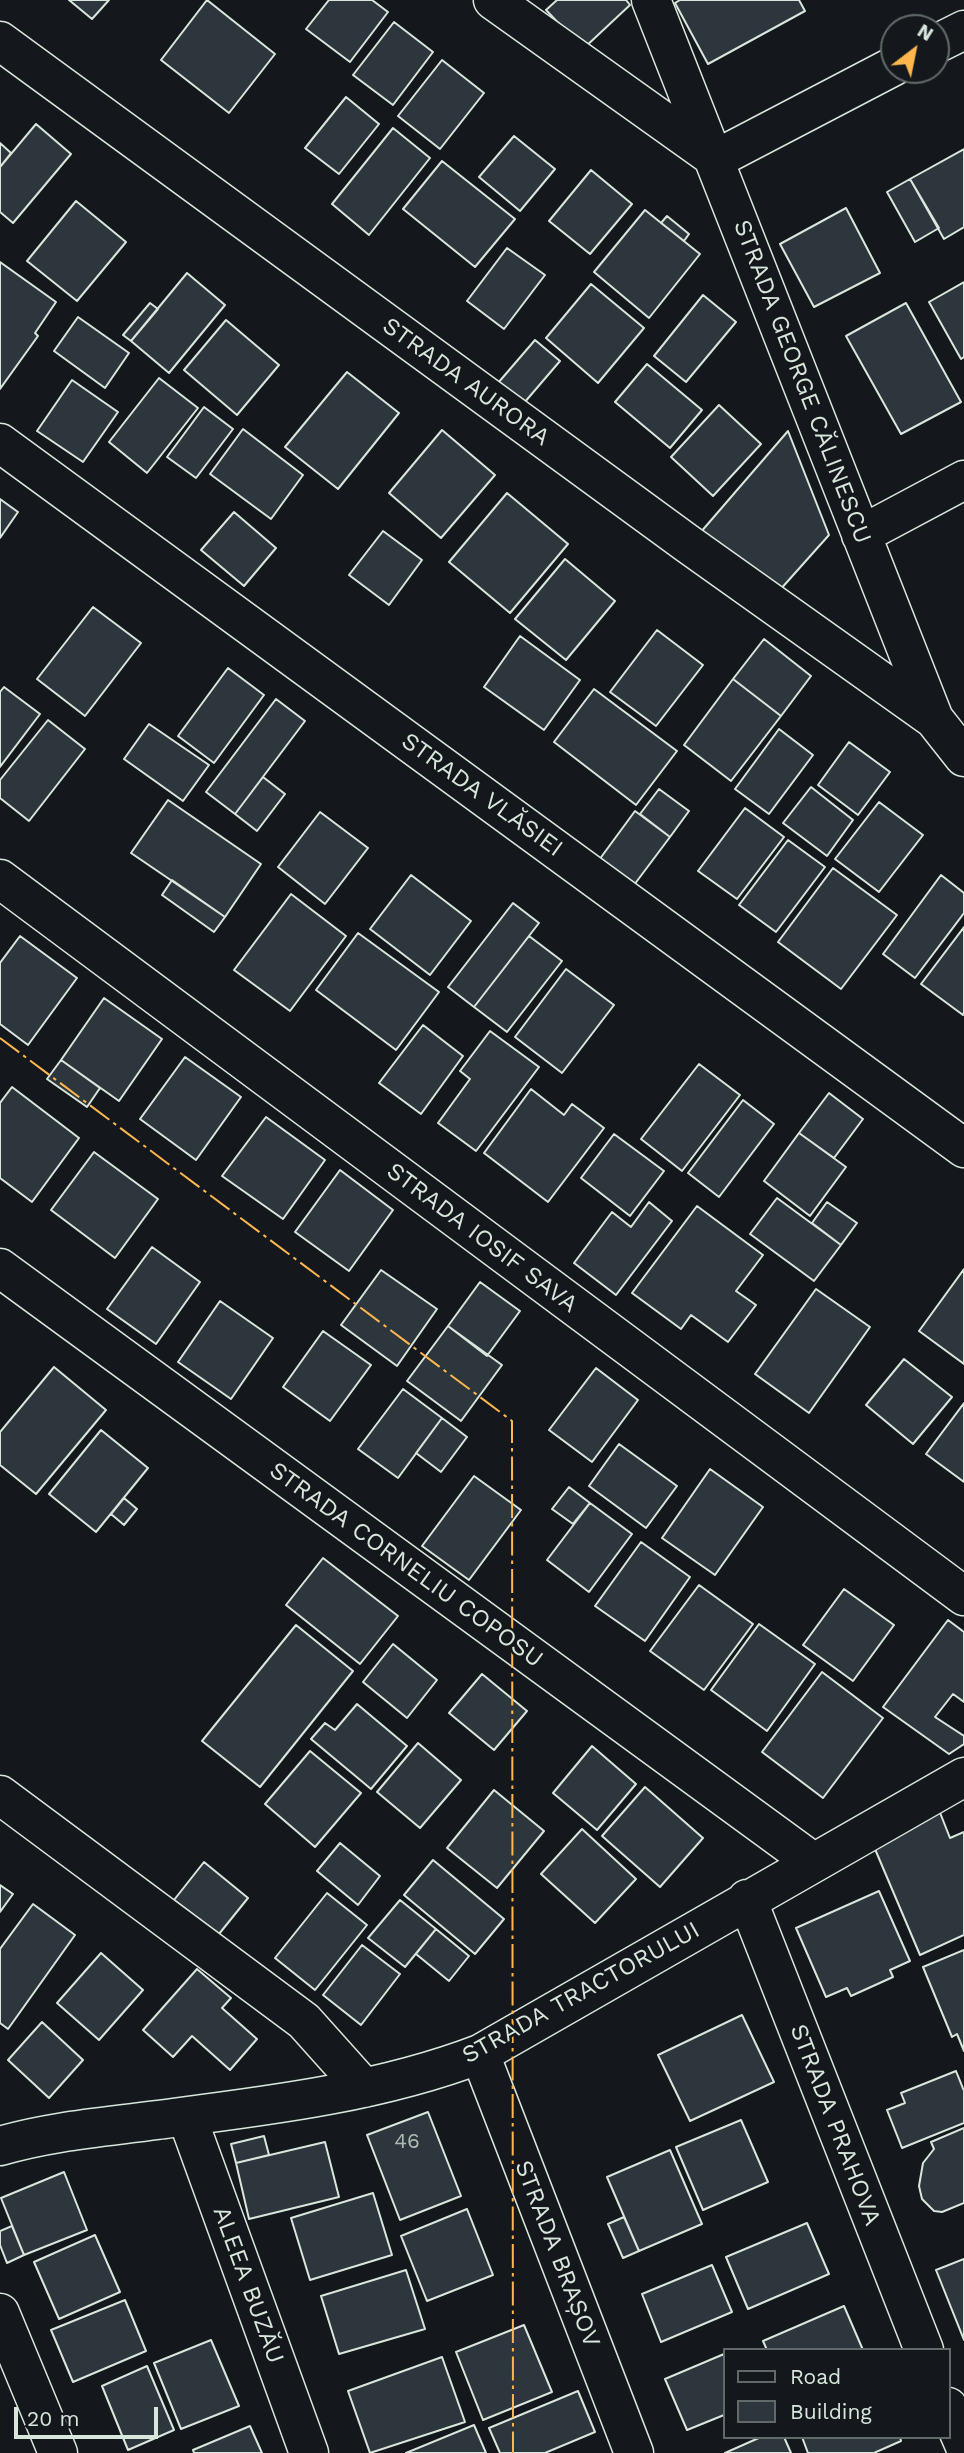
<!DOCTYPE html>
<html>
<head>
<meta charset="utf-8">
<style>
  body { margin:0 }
  #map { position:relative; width:964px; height:2453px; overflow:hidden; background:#14181c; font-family:"Work Sans",sans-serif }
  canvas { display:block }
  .legend { position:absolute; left:723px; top:2348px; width:228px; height:91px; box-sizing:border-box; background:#14181c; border:2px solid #626a69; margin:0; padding:9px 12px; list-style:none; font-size:21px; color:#d8e6dc }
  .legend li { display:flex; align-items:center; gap:14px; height:35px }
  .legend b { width:35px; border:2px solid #626a69 }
  .north { position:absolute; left:880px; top:14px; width:70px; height:70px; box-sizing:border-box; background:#14181c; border:2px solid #626a69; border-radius:50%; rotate:32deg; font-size:19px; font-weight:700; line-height:28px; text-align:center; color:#d8e6dc }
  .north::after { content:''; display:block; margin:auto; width:24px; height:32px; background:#ffb74d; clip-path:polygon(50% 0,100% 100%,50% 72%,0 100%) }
  .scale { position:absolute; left:14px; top:2407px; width:144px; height:32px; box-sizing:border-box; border:4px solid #d8e6dc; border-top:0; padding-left:9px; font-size:21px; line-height:24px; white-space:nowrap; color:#d8e6dc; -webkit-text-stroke:5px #14181c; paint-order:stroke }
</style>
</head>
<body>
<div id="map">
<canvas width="964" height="2453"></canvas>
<ul class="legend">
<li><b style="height:9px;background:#14181c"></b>Road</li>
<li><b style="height:19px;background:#2c363c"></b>Building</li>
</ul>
<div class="north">N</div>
<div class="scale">20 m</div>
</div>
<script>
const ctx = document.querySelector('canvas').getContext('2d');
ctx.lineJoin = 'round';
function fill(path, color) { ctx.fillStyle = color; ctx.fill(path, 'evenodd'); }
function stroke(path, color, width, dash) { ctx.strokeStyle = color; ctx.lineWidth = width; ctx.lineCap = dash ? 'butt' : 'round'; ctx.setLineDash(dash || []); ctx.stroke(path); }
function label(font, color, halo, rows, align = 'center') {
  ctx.font = font + ' "Work Sans",sans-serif'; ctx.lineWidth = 5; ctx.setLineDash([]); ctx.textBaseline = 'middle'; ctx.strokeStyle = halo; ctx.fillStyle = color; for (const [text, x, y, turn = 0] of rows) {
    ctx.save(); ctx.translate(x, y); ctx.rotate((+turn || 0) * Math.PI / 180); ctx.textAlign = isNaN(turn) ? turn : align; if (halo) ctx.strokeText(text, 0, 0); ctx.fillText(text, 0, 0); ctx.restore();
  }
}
const building = new Path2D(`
  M69,0H109L92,19Z
  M207,0L275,54L229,113L161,60Z
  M329,0H372L388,12L350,62L306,29Z
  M557,0H626L630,5L583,49L546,10Z
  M680,0H799L805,11L708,64L675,3Z
  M394,22L433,52L393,105L353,75Z
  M442,60L484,93L440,149L398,116Z
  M346,97L379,124L339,174L305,148Z
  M36,124L71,154L13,223L0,212V167Z
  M393,128L430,158L369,235L332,204Z
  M514,136L555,169L520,211L479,177Z
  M0,143L11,153L0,167Z
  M964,149V227L944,239L910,179Z
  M442,161L515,219L475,267L403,209Z
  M591,170L632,204L590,254L549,221Z
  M910,179L939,228L915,242L887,192Z
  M76,201L126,242L77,301L27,261Z
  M846,208L880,273L814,307L780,244Z
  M645,210L700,254L649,318L594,272Z
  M667,216L689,234L684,241L661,223Z
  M507,248L545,275L504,329L467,301Z
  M0,262L56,302L35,333L38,336L0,389Z
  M187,273L225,305L169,373L131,341Z
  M964,282V357L961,359L929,302Z
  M591,284L644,328L598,383L546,338Z
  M703,295L736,322L686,382L654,356Z
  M150,303L158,309L131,341L123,335Z
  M906,303L961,402L901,434L846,336Z
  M78,317L129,353L105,388L54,351Z
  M226,320L279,365L237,415L184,370Z
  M535,340L560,361L524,403L498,383Z
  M647,364L702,410L670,448L615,402Z
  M347,372L399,413L338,489L285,447Z
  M159,378L198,408L147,473L109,442Z
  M72,380L118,412L83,462L37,431Z
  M719,405L761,444L713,496L671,457Z
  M204,407L233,429L196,478L167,457Z
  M243,429L303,475L271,519L210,474Z
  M442,430L495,475L441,538L389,493Z
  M788,431L829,535L779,591L700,533Z
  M507,493L568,544L510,613L449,562Z
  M0,499L18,512L0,538Z
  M234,512L276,548L244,586L201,550Z
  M383,531L422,560L389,605L349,575Z
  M565,559L615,601L566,660L515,619Z
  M93,607L141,643L85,716L37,679Z
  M657,630L703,665L656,726L610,692Z
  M520,636L580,680L544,730L484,687Z
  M764,639L811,676L781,716L733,679Z
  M228,668L264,695L214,763L178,736Z
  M733,679L781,716L731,781L684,745Z
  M4,687L40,714L0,767V692Z
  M594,689L677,751L636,805L554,742Z
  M276,699L305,721L235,814L206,792Z
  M48,720L85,749L29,821L0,798V780Z
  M149,724L209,765L183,801L124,759Z
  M779,729L813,755L769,814L735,789Z
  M849,742L890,772L858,815L818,785Z
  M263,777L285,794L257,831L235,814Z
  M811,787L853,820L827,856L783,823Z
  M659,789L689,811L670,837L640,814Z
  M168,800L261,864L225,917L131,853Z
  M879,802L923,835L879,892L835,859Z
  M745,808L784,837L737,899L698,871Z
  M635,811L670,837L634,885L599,860Z
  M320,812L368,848L325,904L278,867Z
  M788,840L825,867L776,932L739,905Z
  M833,868L897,915L841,989L778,942Z
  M411,875L471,921L430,975L370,929Z
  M941,875L964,893V913L915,978L883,954Z
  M172,880L225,917L214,932L162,895Z
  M291,894L346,936L290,1011L234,970Z
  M513,903L539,923L474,1007L448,987Z
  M964,927V1013L963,1015L921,984Z
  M358,933L439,992L396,1050L316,990Z
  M20,936L77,978L28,1045L0,1024V963Z
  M529,936L562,961L507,1032L474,1007Z
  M566,969L614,1005L562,1073L515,1037Z
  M104,998L162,1039L119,1101L61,1060Z
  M423,1025L463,1056L421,1114L379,1083Z
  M490,1031L539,1067L476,1151L438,1123L470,1079L460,1071Z
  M185,1057L241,1097L196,1160L140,1119Z
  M61,1060L100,1088L87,1107L47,1079Z
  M699,1064L740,1095L682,1171L641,1139Z
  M12,1087L79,1138L32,1202L0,1178V1103Z
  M531,1089L564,1115L572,1104L604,1128L548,1202L484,1153Z
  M829,1093L863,1119L834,1158L799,1133Z
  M743,1100L774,1124L719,1197L688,1173Z
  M266,1117L325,1160L283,1219L222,1176Z
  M799,1133L846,1167L810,1216L764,1181Z
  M614,1134L664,1171L630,1216L581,1178Z
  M94,1152L158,1199L115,1258L51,1210Z
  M340,1170L393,1210L349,1271L295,1232Z
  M777,1198L841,1245L814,1281L750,1234Z
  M649,1202L672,1221L616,1295L574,1263L612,1212L631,1227Z
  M827,1202L857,1223L841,1245L812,1223Z
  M697,1206L763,1255L736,1291L756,1305L728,1342L691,1315L681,1329L632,1293Z
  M152,1247L200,1282L156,1344L107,1309Z
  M964,1269V1364L919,1331Z
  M381,1270L437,1309L397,1366L341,1325Z
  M480,1282L520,1311L487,1356L448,1326Z
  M816,1289L870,1327L809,1413L755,1374Z
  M220,1301L273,1338L231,1399L178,1362Z
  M448,1326L502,1365L461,1421L407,1381Z
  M323,1331L371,1365L330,1421L283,1387Z
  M904,1359L952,1397L913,1444L866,1405Z
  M54,1367L106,1410L36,1494L0,1465V1432Z
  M596,1368L638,1400L592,1462L549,1430Z
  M403,1389L442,1418L398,1478L358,1449Z
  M964,1403V1482L926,1454Z
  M442,1418L467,1437L441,1472L416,1453Z
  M101,1430L148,1468L96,1532L49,1494Z
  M619,1444L677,1486L646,1528L589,1486Z
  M710,1469L763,1507L715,1575L662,1538Z
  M474,1476L521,1510L469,1580L422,1546Z
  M569,1487L590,1503L573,1524L552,1509Z
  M124,1498L137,1509L124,1525L111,1514Z
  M590,1503L632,1534L589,1592L547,1560Z
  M641,1542L690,1577L645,1641L595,1606Z
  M323,1558L398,1616L360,1664L286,1605Z
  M699,1585L753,1624L704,1690L650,1651Z
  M844,1589L894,1625L853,1681L803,1645Z
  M948,1620L964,1632V1702L953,1694L935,1717L964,1736V1744L949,1754L883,1707Z
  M759,1624L815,1664L767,1731L711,1690Z
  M296,1625L353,1671L260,1787L202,1741Z
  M393,1644L437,1680L407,1718L363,1682Z
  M822,1672L883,1718L823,1798L762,1752Z
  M482,1674L527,1711L494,1750L449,1713Z
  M357,1704L407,1746L371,1789L311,1739L325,1723L335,1730Z
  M418,1743L461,1780L420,1828L377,1792Z
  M592,1746L636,1784L597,1830L553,1793Z
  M310,1751L361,1793L315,1847L265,1804Z
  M645,1787L703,1838L660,1887L602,1836Z
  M494,1790L544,1831L497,1888L447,1848Z
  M937,1805L950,1838L964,1832V1935L920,1955L872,1842Z
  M582,1829L636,1879L595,1923L541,1874Z
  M340,1843L380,1876L358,1905L317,1871Z
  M433,1860L504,1919L475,1954L404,1895Z
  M204,1862L248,1898L219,1934L174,1900Z
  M0,1885L13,1894L0,1912Z
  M879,1891L910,1961L890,1970L893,1977L851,1996L847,1988L826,1997L796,1928Z
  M327,1893L367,1925L315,1990L275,1958Z
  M400,1900L436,1929L405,1967L368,1938Z
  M33,1904L75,1935L8,2029L0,2023V1949Z
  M436,1929L469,1956L449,1981L416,1954Z
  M362,1945L400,1974L361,2025L323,1995Z
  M964,1950V2051L957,2034L952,2037L923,1967Z
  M101,1953L143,1990L99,2040L57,2003Z
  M197,1969L231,1998L222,2008L257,2039L230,2070L192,2036L173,2057L143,2030Z
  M742,2015L774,2082L690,2121L658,2055Z
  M42,2022L83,2060L49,2098L8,2060Z
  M956,2071L964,2091V2123L902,2148L887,2110L905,2103L901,2093Z
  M428,2112L461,2196L400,2220L367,2135Z
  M741,2120L768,2182L703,2210L676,2147Z
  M964,2128V2203L942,2212L934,2211L922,2199L919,2186L923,2163L934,2149L931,2142Z
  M264,2136L269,2155L236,2163L231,2144Z
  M325,2142L339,2197L249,2219L236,2163Z
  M670,2150L702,2224L639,2251L607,2177Z
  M64,2172L87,2230L24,2255L1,2198Z
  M373,2193L392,2255L310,2280L291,2218Z
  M467,2209L493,2275L427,2301L401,2236Z
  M624,2217L639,2251L623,2258L608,2224Z
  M807,2223L829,2274L748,2309L726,2257Z
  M12,2226L24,2255L7,2263L0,2245V2231Z
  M95,2235L120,2292L59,2319L34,2262Z
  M964,2259V2340L936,2270Z
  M712,2265L732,2312L661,2342L642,2294Z
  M406,2270L425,2329L339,2354L321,2296Z
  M125,2300L146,2351L73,2382L51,2330Z
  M844,2306L863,2350H767L763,2341Z
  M524,2325L552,2392L483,2420L456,2352Z
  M211,2340L239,2406L181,2429L154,2363Z
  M724,2354V2415L687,2430L665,2379Z
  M442,2357L465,2422L370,2453L348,2391Z
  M147,2366L174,2430L128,2450L102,2386Z
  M578,2391L595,2432L545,2453H500L489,2428Z
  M474,2425L486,2453H406Z
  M250,2426L262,2453H194L193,2450Z
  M761,2437H784L791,2453H725Z
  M802,2437H900L901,2441L874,2453H808Z`);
const street = new Path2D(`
  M493,0L716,159L894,66
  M651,0L934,719L964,757
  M0,41L688,544L934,719
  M936,44L964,30
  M0,443L964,1148
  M861,535L964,480
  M0,879L964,1596
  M0,1268L813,1862
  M0,1795L304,2021L364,2088
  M747,1899L924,2350
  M480,2054L634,2453
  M187,2117L309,2453
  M0,2146C51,2131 105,2127 157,2120C266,2106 378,2093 480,2054L964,1777
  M0,2313L58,2453
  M948,2407L964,2444`);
const power = new Path2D(`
  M0,1038L512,1421L513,2453`);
const numberNames = [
  ["46",407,2142]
];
const streetNames = [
  ["STRADA AURORA",466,382,36],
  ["STRADA GEORGE CĂLINESCU",802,382,69],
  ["STRADA VLĂSIEI",482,795,36],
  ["STRADA IOSIF SAVA",482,1238,37],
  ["STRADA CORNELIU COPOSU",406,1565,36],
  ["STRADA TRACTORULUI",581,1993,-29],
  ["STRADA PRAHOVA",835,2125,69],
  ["STRADA BRAȘOV",557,2254,69],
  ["ALEEA BUZĂU",248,2285,70]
];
fill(building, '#2c363c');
stroke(building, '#d8e6dc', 2);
stroke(street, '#d8e6dc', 41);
stroke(street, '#14181c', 38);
stroke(power, '#ffb74d', 2, [24, 5, 3.5, 5]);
label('21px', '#adbab4', null, numberNames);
label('24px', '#d8e6dc', '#14181c', streetNames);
</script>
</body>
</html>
